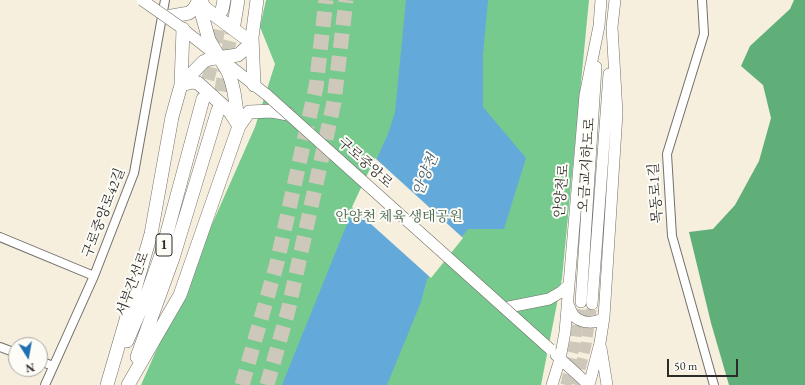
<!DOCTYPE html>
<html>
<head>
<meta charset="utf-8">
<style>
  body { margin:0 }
  #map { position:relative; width:805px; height:385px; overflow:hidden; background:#f6efde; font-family:"EB Garamond",serif }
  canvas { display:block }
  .north { position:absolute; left:8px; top:337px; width:40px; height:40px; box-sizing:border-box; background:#fdfcf7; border:1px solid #a9a8a5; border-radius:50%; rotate:169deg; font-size:11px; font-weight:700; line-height:16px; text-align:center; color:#2b2b2b }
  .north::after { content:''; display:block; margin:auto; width:14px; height:18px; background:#1f6fb2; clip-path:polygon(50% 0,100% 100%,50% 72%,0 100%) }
  .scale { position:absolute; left:667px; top:359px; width:71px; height:18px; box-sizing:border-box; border:2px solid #2b2b2b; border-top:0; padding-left:5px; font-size:12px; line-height:14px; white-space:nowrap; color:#2b2b2b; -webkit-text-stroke:3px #fdfcf7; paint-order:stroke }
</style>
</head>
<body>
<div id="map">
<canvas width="805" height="385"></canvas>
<div class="north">N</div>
<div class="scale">50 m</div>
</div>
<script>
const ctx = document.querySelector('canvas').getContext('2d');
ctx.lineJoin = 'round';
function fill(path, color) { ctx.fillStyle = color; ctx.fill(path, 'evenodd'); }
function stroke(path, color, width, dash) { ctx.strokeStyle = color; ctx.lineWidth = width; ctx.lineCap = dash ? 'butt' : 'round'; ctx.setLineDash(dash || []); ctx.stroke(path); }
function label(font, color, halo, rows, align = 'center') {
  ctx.font = font + ' "EB Garamond","Noto Serif KR",serif'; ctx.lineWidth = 4; ctx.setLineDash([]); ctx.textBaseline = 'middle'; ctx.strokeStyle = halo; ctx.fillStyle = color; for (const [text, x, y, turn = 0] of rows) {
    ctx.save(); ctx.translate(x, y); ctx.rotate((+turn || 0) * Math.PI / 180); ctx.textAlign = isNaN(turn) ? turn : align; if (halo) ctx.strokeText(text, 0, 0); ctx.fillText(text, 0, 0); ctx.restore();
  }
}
const green = new Path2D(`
  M266,0H589L562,278L541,385H141L255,127L275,64L260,27Z`);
const forest = new Path2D(`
  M794,0H805V385H729L711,323L689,232L713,229L735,205L759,161L771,118L763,85L741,66L750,46L790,9Z`);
const water = new Path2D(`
  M406,0H488L483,55V107L526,158L504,229H468L427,279L421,302L387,385H282L347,224L388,134L395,112Z`);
const pier = new Path2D(`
  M375,158L463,238L431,278L352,207Z`);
const secondaryTunnel = new Path2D(`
  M566,385L575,343L581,302
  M576,385L586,345L592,304`);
const primaryTunnel = new Path2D(`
  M203,98L214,56L222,10
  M218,110L226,58L234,24`);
const highwayTunnel = new Path2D(`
  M242,385L277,263L316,87L326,0
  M267,385L288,311L334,102L346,0`);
const street = new Path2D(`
  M702,0L704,34L667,154L672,236L714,385
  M0,237L94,276
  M0,347L16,353
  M40,361L53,366
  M45,385L94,276L134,173L165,0`);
const secondary = new Path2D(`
  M179,26L267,95
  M581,302L596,67
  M568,304C570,308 571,313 574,316C581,324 597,324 604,317
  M592,304L609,74
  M504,308L549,299L561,292L569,285
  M601,348L607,385
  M556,355L589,385
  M552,385L560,359L565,332L585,95L599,26L601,0
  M589,385L600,343L604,317L617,113L612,27L615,0`);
const primary = new Path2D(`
  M200,0L205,8L244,37L248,39L252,37
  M222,10L224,0
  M166,17L189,13L194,9L199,0
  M234,24L238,0
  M181,85L192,82L198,83L230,112L239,126L249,112L272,111L288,114
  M181,85L203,62L209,59L238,55L247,47L252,37
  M254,85L252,37L257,0
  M127,341L146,297L161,255L203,99
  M137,357L173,258L218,110
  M107,385L151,234L172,117L181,85L183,29
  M128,385L180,295L239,126L234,92L231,80L228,72L209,40L202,15L200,0`);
const secondaryBridge = new Path2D(`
  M142,0L179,26
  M267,95L550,349`);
const shields = [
  [164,245,16]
];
const shieldNames = [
  ["1",164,245]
];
const streetNames = [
  ["구로중앙로",365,163,42],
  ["오금교지하도로",587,165,-86],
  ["안양천로",562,191,-85],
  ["목동로1길",656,193,-94],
  ["구로중앙로42길",104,213,-69],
  ["서부간선로",133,284,-69]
];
const parkNames = [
  ["안양천 체육 생태공원",399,217]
];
const waterNames = [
  ["안양천",426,175,-68]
];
fill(green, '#76ca8d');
fill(forest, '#60ae78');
fill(water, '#63aada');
fill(pier, '#f6efde');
stroke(secondaryTunnel, '#cdc8ba', 11, [11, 5.5]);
stroke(primaryTunnel, '#cdc8ba', 13, [13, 6]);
stroke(highwayTunnel, '#cdc8ba', 15, [15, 8]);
stroke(street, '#72706a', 10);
stroke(secondary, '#72706a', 12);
stroke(primary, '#72706a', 14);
stroke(street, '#fff', 8);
stroke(secondary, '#fff', 11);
stroke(primary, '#fff', 13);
stroke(secondaryBridge, '#72706a', 12, []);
stroke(secondaryBridge, '#fff', 11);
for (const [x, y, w] of shields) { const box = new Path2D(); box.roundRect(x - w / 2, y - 11, w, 22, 3); ctx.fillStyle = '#fdfcf7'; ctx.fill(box); stroke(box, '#2b2b2b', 1); }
label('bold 13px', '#2b2b2b', null, shieldNames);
label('14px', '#2b2b2b', '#fdfcf7', streetNames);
label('14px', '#45634d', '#fdfcf7', parkNames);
label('italic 15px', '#415e71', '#fdfcf7', waterNames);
</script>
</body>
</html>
